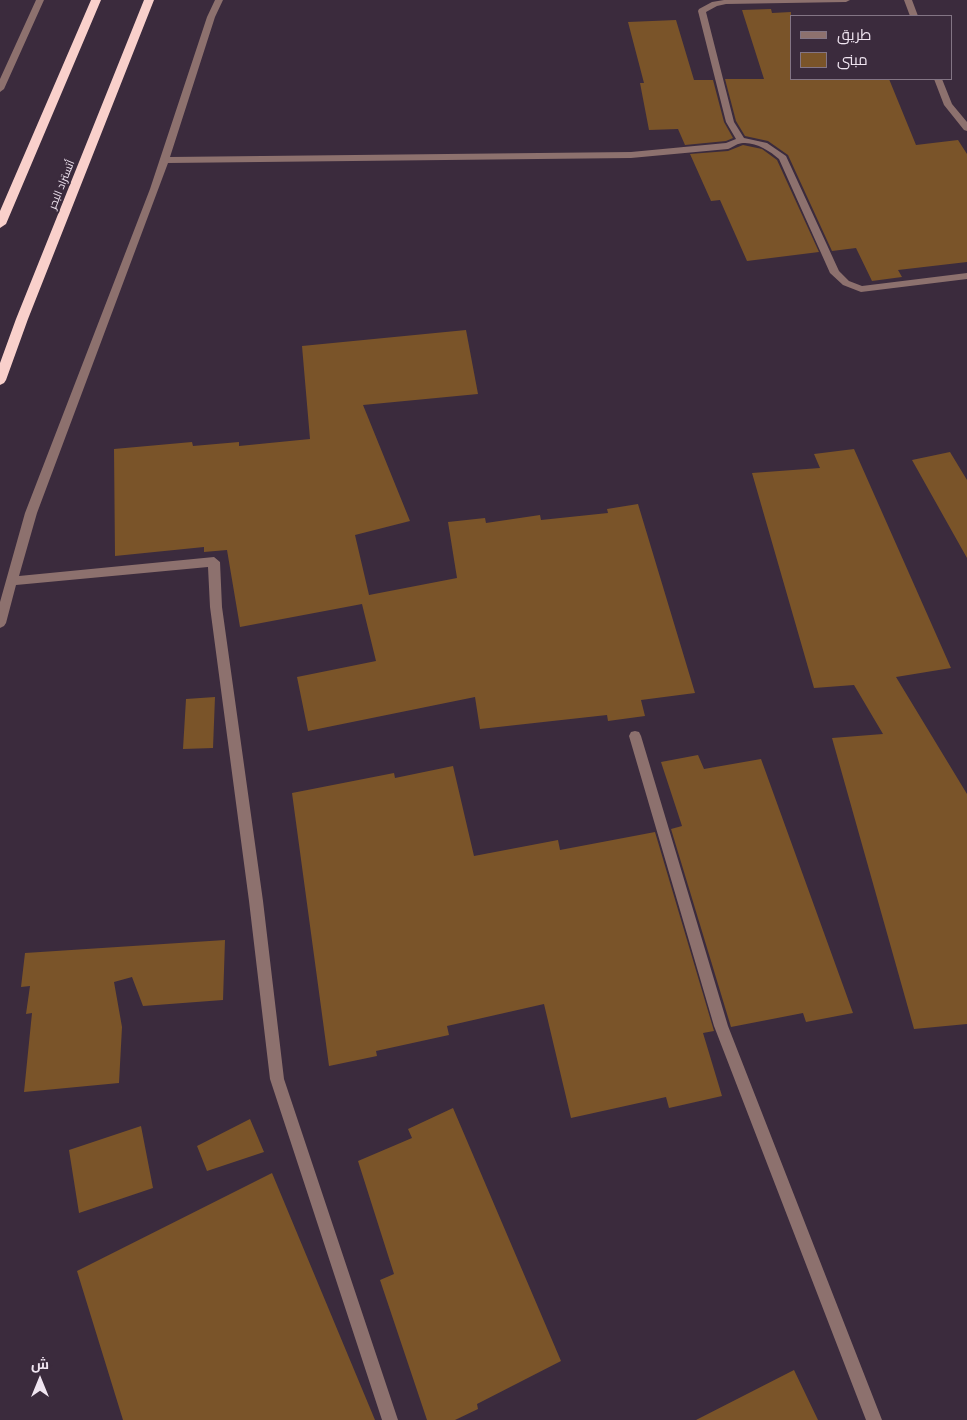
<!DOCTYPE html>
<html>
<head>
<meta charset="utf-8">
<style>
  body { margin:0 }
  #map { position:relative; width:967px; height:1420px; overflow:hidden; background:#3b2b3d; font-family:"Fira Sans Condensed",Cairo,sans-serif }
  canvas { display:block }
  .legend { position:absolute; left:790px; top:15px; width:162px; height:65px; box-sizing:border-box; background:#3b2b3d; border:1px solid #837585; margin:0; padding:6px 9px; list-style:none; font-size:15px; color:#f0e5f1 }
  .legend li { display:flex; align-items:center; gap:10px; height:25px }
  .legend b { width:25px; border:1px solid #837585 }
  .north { position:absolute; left:15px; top:1355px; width:50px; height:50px; -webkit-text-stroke:4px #3b2b3d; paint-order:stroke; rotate:0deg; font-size:14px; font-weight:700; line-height:20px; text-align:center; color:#f0e5f1 }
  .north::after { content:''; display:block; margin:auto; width:18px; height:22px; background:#f0e5f1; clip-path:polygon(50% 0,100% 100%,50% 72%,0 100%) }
</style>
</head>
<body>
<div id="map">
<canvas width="967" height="1420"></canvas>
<ul class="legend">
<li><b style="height:6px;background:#8d716e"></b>طريق</li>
<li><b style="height:14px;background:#7a5429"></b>مبنى</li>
</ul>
<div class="north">ش</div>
</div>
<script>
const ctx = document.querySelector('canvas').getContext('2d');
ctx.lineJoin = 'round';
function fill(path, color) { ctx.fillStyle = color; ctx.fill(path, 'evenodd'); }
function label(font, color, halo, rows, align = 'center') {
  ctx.font = font + ' "Fira Sans Condensed",Cairo,sans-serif'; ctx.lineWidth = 4; ctx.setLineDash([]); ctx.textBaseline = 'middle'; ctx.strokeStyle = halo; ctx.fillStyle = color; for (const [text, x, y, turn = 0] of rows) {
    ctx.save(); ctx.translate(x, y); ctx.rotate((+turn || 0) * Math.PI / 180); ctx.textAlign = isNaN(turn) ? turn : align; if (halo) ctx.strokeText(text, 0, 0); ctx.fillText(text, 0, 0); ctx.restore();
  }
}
const building = new Path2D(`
  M771,9L772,13L791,12V79H889L916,145L958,140L967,154V262L898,270L902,277L872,281L856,248L832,251L788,155L768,141L745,136L736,121L725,79H764L742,10Z
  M676,20L694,80H713L724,122L733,138L726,141L685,145L678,129L649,130L640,83H644L628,22Z
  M743,145L762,149L777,160L819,252L747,261L720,200L711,201L690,154L728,151Z
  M466,330L478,394L363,405L410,521L355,535L369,595L457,578L448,522L485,518L486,523L540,515L541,520L608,513L607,509L638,504L695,693L641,700L645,716L608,721L607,715L480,729L475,697L308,731L297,677L376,661L362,604L240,627L227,550L204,552V547L115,556L114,449L192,442L193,446L239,442V446L310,439L302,346Z
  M854,449L951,668L896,677L967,794V1024L914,1029L832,738L883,734L854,685L814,688L752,473L820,468L814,454Z
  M950,452L967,480V558L912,460Z
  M215,697L213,748L183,749L186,699Z
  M698,755L704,769L761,759L853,1013L806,1022L803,1013L731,1027L671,829L682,826L661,762Z
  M453,766L474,856L558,840L560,850L655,832L714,1031L703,1033L722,1096L669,1108L666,1097L571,1118L544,1004L447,1026L449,1035L376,1051L377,1056L329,1066L292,793L394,773L395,778Z
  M225,940L223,1000L143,1006L132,977L114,982L122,1027L119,1083L24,1092L32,1013L26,1014L30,986L21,987L25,953Z
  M453,1108L561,1361L477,1404L478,1409L455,1420H427L380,1280L394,1274L358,1161L412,1138L408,1129Z
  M250,1119L264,1152L207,1171L197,1146Z
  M141,1126L153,1188L79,1213L69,1150Z
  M272,1173L375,1420H123L77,1271Z
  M794,1370L818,1420H696Z`);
const minor = new Path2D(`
  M36,0H44L4,89L0,92V79Z
  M215,0H223L215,17L170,157L631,152L726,143L736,139L726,122L698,11L699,9L712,2L724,0H850L846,2L726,4L717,6L706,12L734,122L744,138L767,143L786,156L839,271L849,281L862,286L967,273V279L861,292L843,285L830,273L779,159C770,151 756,142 743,143C738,143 733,147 728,149L631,158L168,163L37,513L19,576L214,557L220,562L222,607L263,901L284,1079L398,1420H382L270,1079L249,901L210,607L208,567L16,585L6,623L4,626L0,628V602L25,513L150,189L207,17Z
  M904,0H912L918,16H910Z
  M934,79H942L952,104L967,122V131L964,130L944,105Z
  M635,731L639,732L641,736L728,1026L882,1420H866L714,1026L629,736L631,732Z`);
const highway = new Path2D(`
  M91,0H101L6,224L0,228V211Z
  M144,0H154L28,319L6,380L4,383L0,385V363L16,319Z`);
const farStreetnames = [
  ["أتستراد البحر",62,185,-68]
];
fill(building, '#7a5429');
fill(minor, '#8d716e');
fill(highway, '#f9d0cb');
label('11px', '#f0e5f1', '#3b2b3d', farStreetnames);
</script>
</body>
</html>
